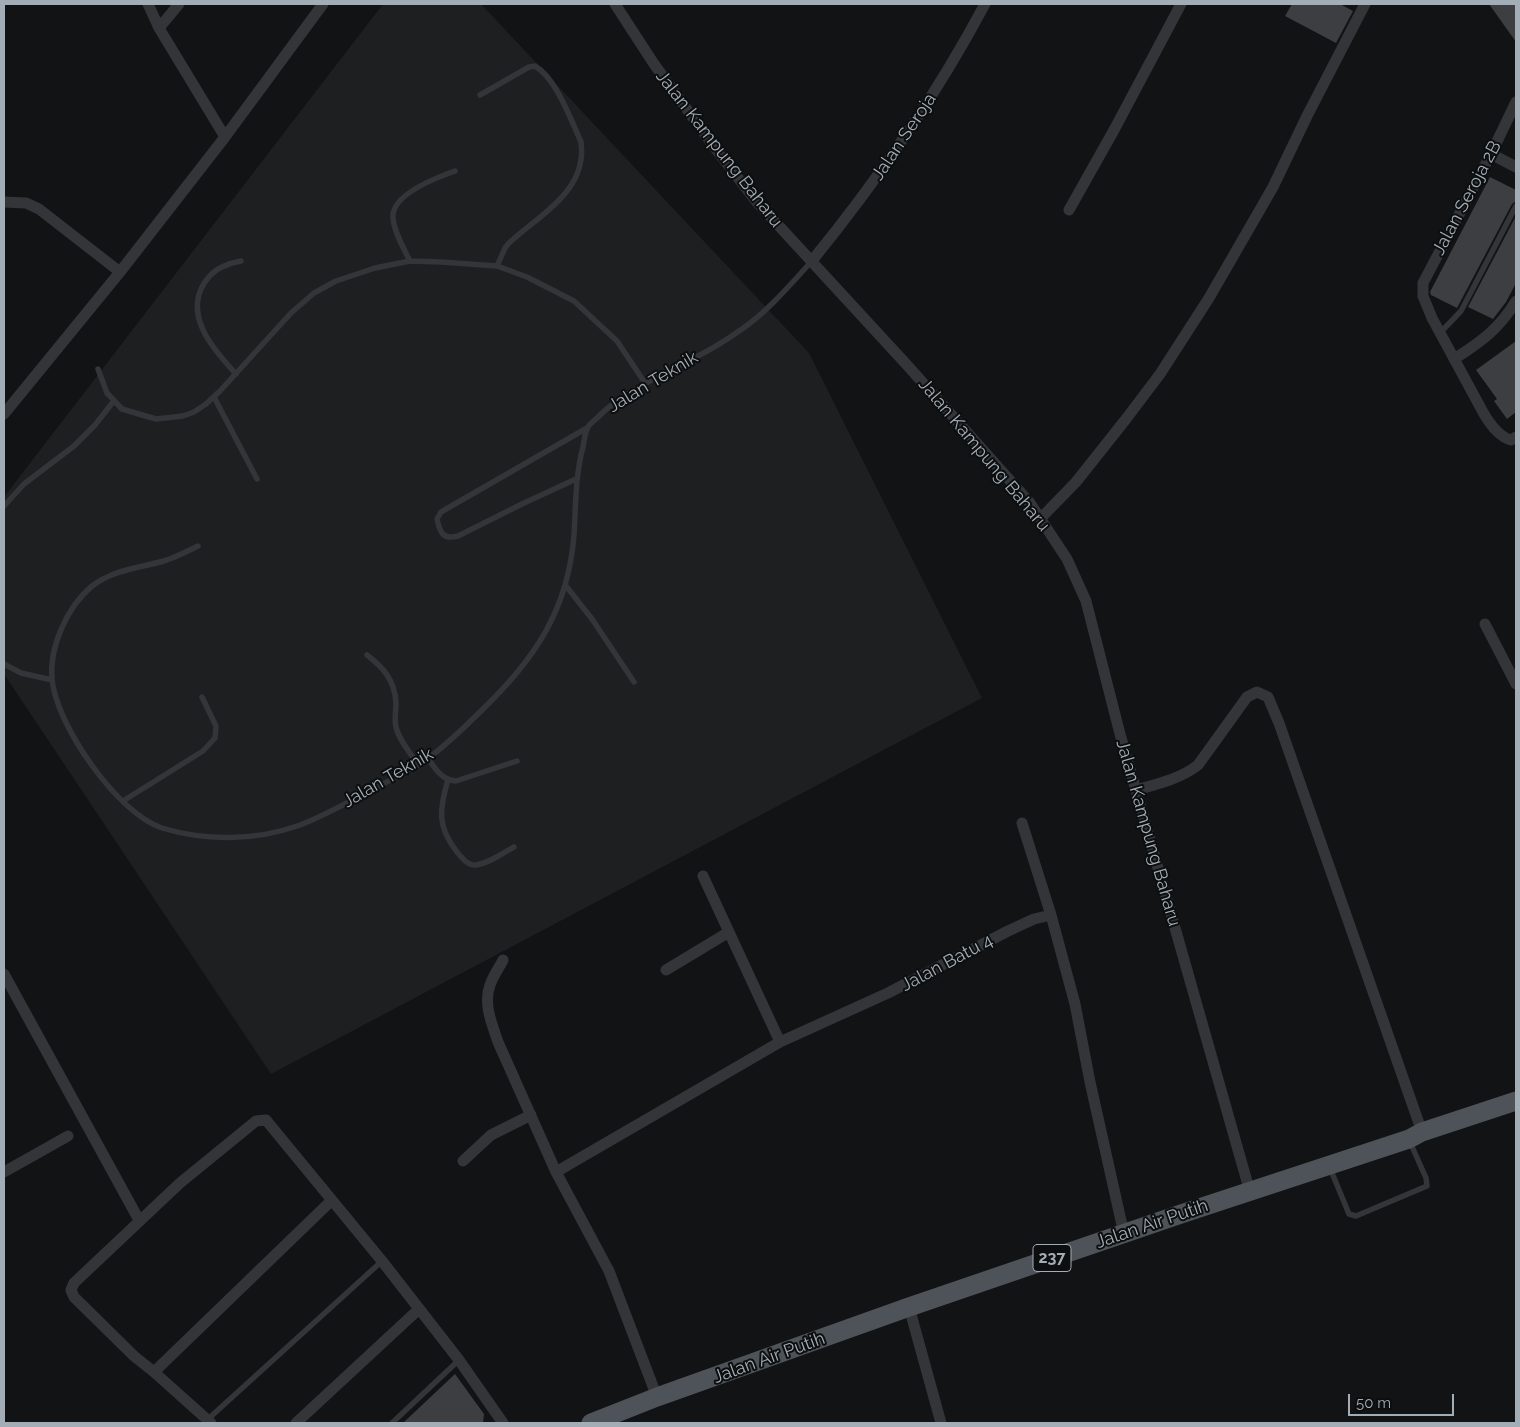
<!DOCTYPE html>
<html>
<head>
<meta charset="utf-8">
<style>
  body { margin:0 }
  #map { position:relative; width:1520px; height:1427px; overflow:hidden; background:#121314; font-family:Raleway,sans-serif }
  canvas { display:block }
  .frame { position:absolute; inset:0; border:5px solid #a2adb6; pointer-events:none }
  .scale { position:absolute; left:1348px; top:1394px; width:106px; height:22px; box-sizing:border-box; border:2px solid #a2adb6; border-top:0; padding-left:6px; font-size:15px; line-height:18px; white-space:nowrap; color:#a2adb6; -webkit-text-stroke:4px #0d0e0f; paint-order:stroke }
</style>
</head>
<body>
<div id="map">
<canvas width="1520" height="1427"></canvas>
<div class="frame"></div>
<div class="scale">50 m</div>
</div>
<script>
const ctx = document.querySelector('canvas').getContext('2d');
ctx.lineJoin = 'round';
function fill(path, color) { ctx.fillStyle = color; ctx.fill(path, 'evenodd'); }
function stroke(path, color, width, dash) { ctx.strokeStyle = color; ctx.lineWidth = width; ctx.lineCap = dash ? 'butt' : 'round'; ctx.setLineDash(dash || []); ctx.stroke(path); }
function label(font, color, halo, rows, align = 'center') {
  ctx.font = font + ' Raleway,sans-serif'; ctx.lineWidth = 4; ctx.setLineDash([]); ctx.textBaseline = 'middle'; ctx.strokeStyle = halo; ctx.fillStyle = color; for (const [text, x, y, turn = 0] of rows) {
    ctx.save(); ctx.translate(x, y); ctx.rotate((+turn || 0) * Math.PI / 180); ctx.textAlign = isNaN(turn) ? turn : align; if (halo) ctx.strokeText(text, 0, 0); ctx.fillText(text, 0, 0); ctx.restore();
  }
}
const built = new Path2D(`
  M383,4H481L809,353L982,698L271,1074L4,674V497Z`);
const building = new Path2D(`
  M1292,4H1340L1353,11L1336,43L1285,16Z
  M1489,4H1516V42Z
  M1490,177L1516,190V201L1512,204L1457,308L1431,295L1430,292Z
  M1516,216V283L1506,302L1493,319L1468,307Z
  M1516,341V412L1507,419L1494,401L1497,399L1476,370Z
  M455,1374L484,1414L483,1423H403Z`);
const service = new Path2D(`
  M480,95L529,67L535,66C556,78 571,120 581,142C588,191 539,215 509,243L505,248L497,266
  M410,261C404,249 394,232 393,218C391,194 438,177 455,171
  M1440,333L1461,311L1516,206
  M98,369L107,393L122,409L156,419L183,416L194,412L206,404L220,391L291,313L314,293L336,281L375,268L410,261L441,262L497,266L527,277L574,301L617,341L645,383
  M236,374C216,352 187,321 201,289C205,280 213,271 222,267C228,264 235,262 241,261
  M214,397L257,479
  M576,479L522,504L458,536C443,540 440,533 437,519L441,512L587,428
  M4,506L24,484L74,446L95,425L113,402
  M198,546C188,551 178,556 167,560C141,568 113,569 91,587C67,607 49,648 52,679C56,725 118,814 162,828C205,841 255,841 297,826C320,818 342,805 364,794C386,782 410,771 430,757C448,743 465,727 481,711C534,660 568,611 574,535C576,504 575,477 583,447C584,441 585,432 588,427C590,423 594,421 597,418C625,390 662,376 696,357C712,349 728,339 742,329C768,311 790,285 811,262
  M566,586L592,619L634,682
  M367,655C384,668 395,681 396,703C396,711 394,719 396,727C399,740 410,753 418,764
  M4,664L21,673L52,680
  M428,758C435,769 442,780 456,781L517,761
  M448,779C440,810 436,825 457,852C462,858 467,865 475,865C488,864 503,853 514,847
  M123,801L203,751L215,738L216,726L202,697
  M1330,1168L1349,1214L1356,1216L1427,1186L1426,1178L1410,1142
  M207,1420L382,1261
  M392,1423L459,1360`);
const minor = new Path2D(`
  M148,4L159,28L225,137
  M615,4L654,64L715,148L756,201L907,365L1030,503L1067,559L1086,601L1120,734L1250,1192
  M159,28L179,4
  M1516,102L1491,154L1423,283V296L1432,318L1484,414C1490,424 1499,437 1511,440L1516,437
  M1491,154L1516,167
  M4,202L26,203L39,209L120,272
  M1069,210L1114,130L1181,4
  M811,262C877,181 936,96 985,4
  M1454,359C1481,342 1499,329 1516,301
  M4,414L120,272L225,137L323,4
  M1041,518L1076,482L1126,419L1160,374L1209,298L1273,187L1307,116L1365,4
  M1485,624L1516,684
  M1136,790C1158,784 1180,779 1198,765L1247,697L1257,692L1268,697L1279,723L1422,1132
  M1022,823L1051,915
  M703,876L780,1042
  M503,960C499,968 493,976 490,985C483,1004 492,1024 498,1042L556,1172L609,1271L657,1397
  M666,970L729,932
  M4,974L139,1220
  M463,1161L491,1135L531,1115
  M4,1172L68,1136
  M556,1172L780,1042L888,993L1008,931L1034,919L1051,915L1075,1004L1090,1082L1124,1234
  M332,1200L154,1372L134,1356L74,1297L71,1290L74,1283L180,1183L256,1121L266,1120L382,1261L459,1360L503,1423
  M909,1307L941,1423
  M154,1372L211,1423
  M296,1423L419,1309`);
const primary = new Path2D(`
  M591,1423L657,1397L909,1307L1181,1214L1409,1139L1422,1132L1516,1101`);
const shields = [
  [1052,1258,38]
];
const shieldNames = [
  ["237",1052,1258]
];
const streetNames = [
  ["Jalan Seroja",904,137,-56],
  ["Jalan Kampung Baharu",719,149,52],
  ["Jalan Seroja 2B",1467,198,-62],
  ["Jalan Teknik",653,382,-31],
  ["Jalan Kampung Baharu",984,455,50],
  ["Jalan Teknik",388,778,-30],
  ["Jalan Kampung Baharu",1148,833,74],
  ["Jalan Batu 4",947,963,-28],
  ["Jalan Air Putih",1152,1224,-19],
  ["Jalan Air Putih",769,1358,-20]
];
fill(built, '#1e1f21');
fill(building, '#3c3e42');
stroke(service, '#333539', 5.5);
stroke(minor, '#333539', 11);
stroke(primary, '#4e5359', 19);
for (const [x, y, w] of shields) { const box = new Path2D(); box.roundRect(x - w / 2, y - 13.5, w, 27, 4); ctx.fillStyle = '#0d0e0f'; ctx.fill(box); stroke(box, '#a2adb6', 1); }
label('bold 16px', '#a2adb6', null, shieldNames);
label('18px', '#a2adb6', '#0d0e0f', streetNames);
</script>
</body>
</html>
